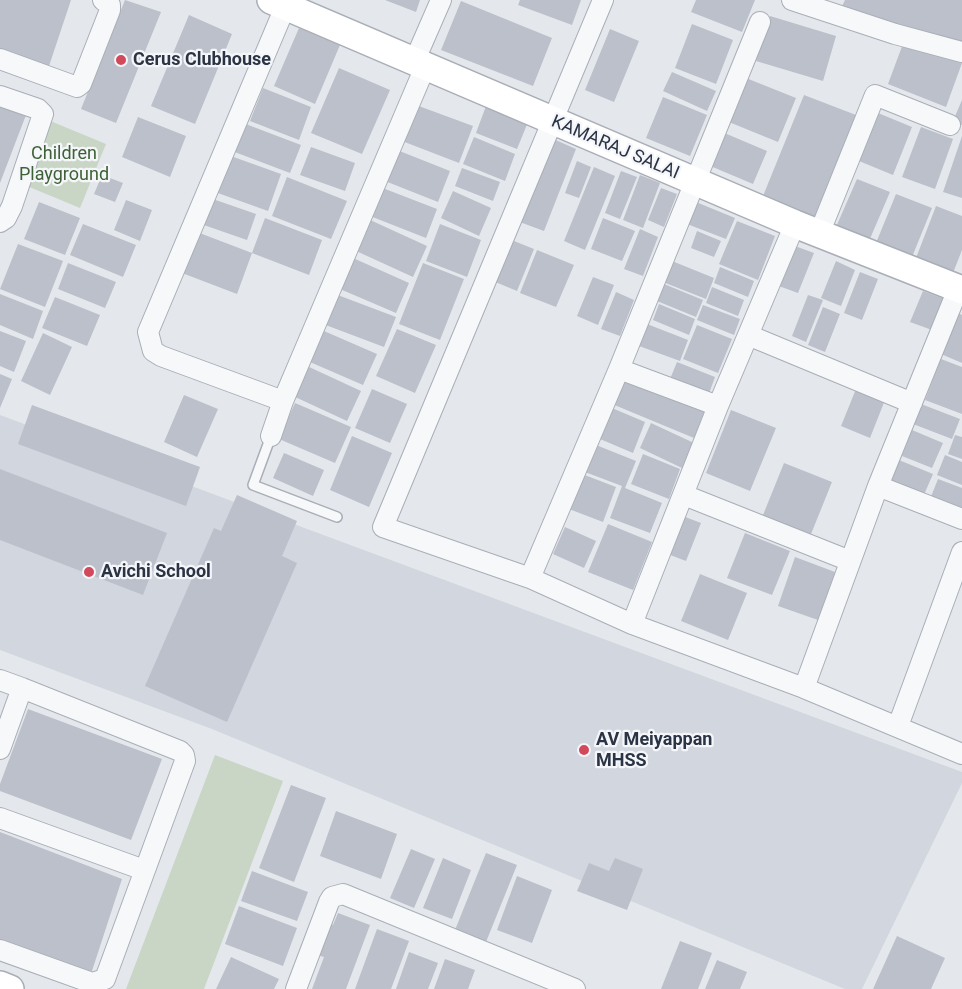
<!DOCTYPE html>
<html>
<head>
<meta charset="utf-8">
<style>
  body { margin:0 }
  canvas { display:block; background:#e4e7ec }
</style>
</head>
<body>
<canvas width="962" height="989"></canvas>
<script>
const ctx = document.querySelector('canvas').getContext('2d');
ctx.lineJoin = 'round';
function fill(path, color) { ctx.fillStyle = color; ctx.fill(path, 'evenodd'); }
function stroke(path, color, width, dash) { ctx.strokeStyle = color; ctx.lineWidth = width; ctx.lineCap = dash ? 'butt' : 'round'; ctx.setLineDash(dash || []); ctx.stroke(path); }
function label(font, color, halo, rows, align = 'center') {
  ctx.font = font + ' Roboto,sans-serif'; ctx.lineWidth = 4.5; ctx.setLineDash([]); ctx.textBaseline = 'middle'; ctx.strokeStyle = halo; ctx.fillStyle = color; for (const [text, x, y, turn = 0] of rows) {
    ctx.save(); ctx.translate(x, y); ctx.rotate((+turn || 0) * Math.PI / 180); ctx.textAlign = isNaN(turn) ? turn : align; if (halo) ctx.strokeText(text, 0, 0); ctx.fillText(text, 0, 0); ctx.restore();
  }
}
const built = new Path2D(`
  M0,415L962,772V783L862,989H845L212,729L0,650Z`);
const green = new Path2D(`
  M48,120L106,144L80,208L22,184Z
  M215,755L283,781L204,989H126Z`);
const building = new Path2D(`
  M0,0H71L48,69L0,53Z
  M125,0L161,12L116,123L81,109Z
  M385,0H420L416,12Z
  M520,0H581L572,25L518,5Z
  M696,0H755L742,32L691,12Z
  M845,0H962V48L842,6Z
  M461,1L552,38L533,86L441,50Z
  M189,15L232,34L195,124L151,106Z
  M770,16L836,36L823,81L756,61Z
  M692,24L733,40L716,84L675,68Z
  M299,28L340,45L315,104L274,86Z
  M610,29L639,41L614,102L585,90Z
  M904,41L962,63L946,107L888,84Z
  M339,68L390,90L362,154L311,133Z
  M672,72L716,91L707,111L663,91Z
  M741,76L796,98L778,142L724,120Z
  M263,88L311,107L299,140L250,121Z
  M804,95L856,115L815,217L763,196Z
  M663,97L707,115L690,156L646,138Z
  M962,100V125L953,121Z
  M0,105L26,115L0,183Z
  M416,105L473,126L459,163L402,141Z
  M486,106L528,122L517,149L476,133Z
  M878,113L912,127L893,175L859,161Z
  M138,117L186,136L170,177L122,157Z
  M243,123L301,145L290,173L232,151Z
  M921,127L953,139L935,189L902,177Z
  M722,132L767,151L753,184L708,165Z
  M962,136V198L943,192Z
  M474,137L515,154L505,181L463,164Z
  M551,138L576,149L544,231L517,221Z
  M311,147L355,163L345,191L300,175Z
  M397,150L450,171L438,202L385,181Z
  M228,155L281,174L268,211L215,192Z
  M577,161L591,167L579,198L565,193Z
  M594,167L615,176L585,250L564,241Z
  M462,168L500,182L493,201L455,186Z
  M621,171L637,177L620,219L605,213Z
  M102,175L123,183L115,202L94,194Z
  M640,175L660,183L643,228L623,220Z
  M287,177L347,201L331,239L272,216Z
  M857,179L890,192L869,241L836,227Z
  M380,187L437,209L426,238L370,216Z
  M661,188L677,194L664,227L648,220Z
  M453,191L491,208L479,236L441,218Z
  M896,194L932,208L912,257L876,243Z
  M207,197L256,214L247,240L198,223Z
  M126,200L152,210L140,241L114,230Z
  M39,202L80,218L65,255L24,239Z
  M696,202L735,218L726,239L687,224Z
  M936,206L962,216V250L953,273L916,258Z
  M265,218L322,240L309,275L252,253Z
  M603,218L635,231L622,261L591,249Z
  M368,219L427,246L413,277L354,250Z
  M737,221L775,236L758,280L719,264Z
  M83,224L136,245L123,277L70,255Z
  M440,224L481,240L467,277L426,261Z
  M640,229L658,237L643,276L624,269Z
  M697,231L721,241L714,257L691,248Z
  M197,232L252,253L237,294L182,273Z
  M509,239L534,249L517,291L493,281Z
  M18,244L63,261L45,307L0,289Z
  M792,245L814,253L798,293L776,285Z
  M537,250L574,265L556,307L520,293Z
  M353,258L409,283L396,313L340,289Z
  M672,261L714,278L706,299L663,282Z
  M836,261L855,270L841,306L821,298Z
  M68,263L116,282L105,308L58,289Z
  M423,263L464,279L440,340L399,324Z
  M720,267L754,281L748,297L714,283Z
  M860,272L878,279L862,320L844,313Z
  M593,277L614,285L598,325L577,316Z
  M664,284L703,300L696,317L657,301Z
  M712,287L744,300L738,316L706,303Z
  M923,291L944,299L932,330L910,322Z
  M616,292L634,300L620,336L601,329Z
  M0,294L43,311L33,339L0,325Z
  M335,294L396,317L384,347L323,324Z
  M808,295L823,300L806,342L792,336Z
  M55,297L100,315L87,346L42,328Z
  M659,304L695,319L689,335L653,320Z
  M703,305L740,319L734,335L697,320Z
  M823,307L840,314L825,352L808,345Z
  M958,313L962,315V363L941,354Z
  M647,324L688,340L680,361L639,346Z
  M697,325L732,339L718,373L683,359Z
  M317,328L377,354L363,385L303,359Z
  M397,329L436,345L415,393L376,376Z
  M0,331L26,341L14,372L0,366Z
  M43,333L72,347L50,395L21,381Z
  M941,359L962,367V414L925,400Z
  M677,362L715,377L707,399L668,384Z
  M307,366L361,391L347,421L293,396Z
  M0,374L12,379L0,408Z
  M623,377L705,410L694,438L612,404Z
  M372,389L407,404L390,443L355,428Z
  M856,389L885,400L870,438L841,426Z
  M184,395L218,409L197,457L164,442Z
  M295,403L351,427L335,463L279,439Z
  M921,404L960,419L952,439L913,424Z
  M32,405L200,467L186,506L18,444Z
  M612,408L645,422L633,453L600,439Z
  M731,410L776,428L750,491L706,473Z
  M651,423L694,443L682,468L640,448Z
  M912,430L943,443L932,468L902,456Z
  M955,435L962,437V459L948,454Z
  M352,436L392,453L369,507L330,490Z
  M596,445L636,461L625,488L662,503L650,533L610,518L622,486L585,472Z
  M284,453L324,470L313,496L273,478Z
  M643,454L680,469L669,499L631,484Z
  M945,455L962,462V485L937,475Z
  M894,458L933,474L923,497L885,481Z
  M784,463L832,482L809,539L761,520Z
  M0,469L167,533L143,595L0,540Z
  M582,474L616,487L603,522L569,509Z
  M938,479L962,488V512L930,499Z
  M237,495L297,521L282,556L297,563L227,722L145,686L214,528L221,531Z
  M680,515L701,523L686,561L665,553Z
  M608,524L652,542L633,590L588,572Z
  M565,527L596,541L584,568L553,554Z
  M745,533L790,551L772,595L727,578Z
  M795,557L835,572L818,620L778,606Z
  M700,574L747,593L728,640L681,621Z
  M28,709L162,759L131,840L0,791V784Z
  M291,785L326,798L294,882L259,868Z
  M336,811L397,834L381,879L320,856Z
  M0,832L122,879L90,977L0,942Z
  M411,849L435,859L414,908L390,898Z
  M486,853L517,865L486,942L455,930Z
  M443,858L471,870L452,919L423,908Z
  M615,858L643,869L627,910L577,891L589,863L609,871Z
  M252,871L308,892L297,921L241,901Z
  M517,876L552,890L532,943L497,930Z
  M239,906L297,928L283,966L225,944Z
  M338,913L370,925L346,989H312L324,957L317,955L329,923L333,925Z
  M377,929L409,941L391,989H355Z
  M897,936L945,958L931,989H873Z
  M680,941L712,953L698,989H661Z
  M409,952L438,963L428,989H396Z
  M231,957L279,979L274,989H216Z
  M445,959L475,970L468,989H434Z
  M717,960L747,972L740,989H705Z`);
const lane = new Path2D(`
  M271,436L253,485L337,517`);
const street = new Path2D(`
  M603,0L383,527L530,578L632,624L804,688L962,754
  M792,0L895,34L962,52
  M0,59L77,87L81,84L110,10V5L103,0
  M414,62L441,0
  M0,96L38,109L43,114L12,206L6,218L0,222
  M819,234L875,95L950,125
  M748,335L912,403
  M619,369L718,406
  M283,401L425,67
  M271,436L283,401L161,356L153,351L148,332L288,0
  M878,486L962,519
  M684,495L850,561
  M530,578L619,369L760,22
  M632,624L718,406L795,224
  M0,680L22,688L0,749
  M804,688L878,486L958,289
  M898,726L962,552
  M0,818L144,870
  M0,950L92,983L105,979L185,761L184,755L180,751L22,688
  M296,989L329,902L332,897L343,894L575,989`);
const secondary = new Path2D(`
  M271,0L795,224L962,290
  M0,985L10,989`);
const markers = [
  [121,60,6,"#d1495b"],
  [89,572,6,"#d1495b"],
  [584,750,6,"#d1495b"]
];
const poiNames = [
  ["Cerus Clubhouse",133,60],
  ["Avichi School",101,572],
  ["AV Meiyappan",596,740],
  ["MHSS",596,761]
];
const streetNames = [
  ["KAMARAJ SALAI",615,148,23]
];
const parkNames = [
  ["Children",64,154],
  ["Playground",64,175]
];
fill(built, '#d2d6de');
fill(green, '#c9d6c5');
fill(building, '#bbc0ca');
stroke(lane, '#a9aeb7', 12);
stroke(street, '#a9aeb7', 22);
stroke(secondary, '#a9aeb7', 30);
stroke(lane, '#f7f8fa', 9);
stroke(street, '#f7f8fa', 20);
stroke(secondary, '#fff', 27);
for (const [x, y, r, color] of markers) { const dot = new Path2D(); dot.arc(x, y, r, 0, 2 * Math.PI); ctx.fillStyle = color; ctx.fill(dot); stroke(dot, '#f4f6f9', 2); }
label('bold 18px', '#2b3445', '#f4f6f9', poiNames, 'left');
label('18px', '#2b3445', '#f4f6f9', streetNames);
label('18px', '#3f6138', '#f4f6f9', parkNames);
</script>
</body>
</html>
